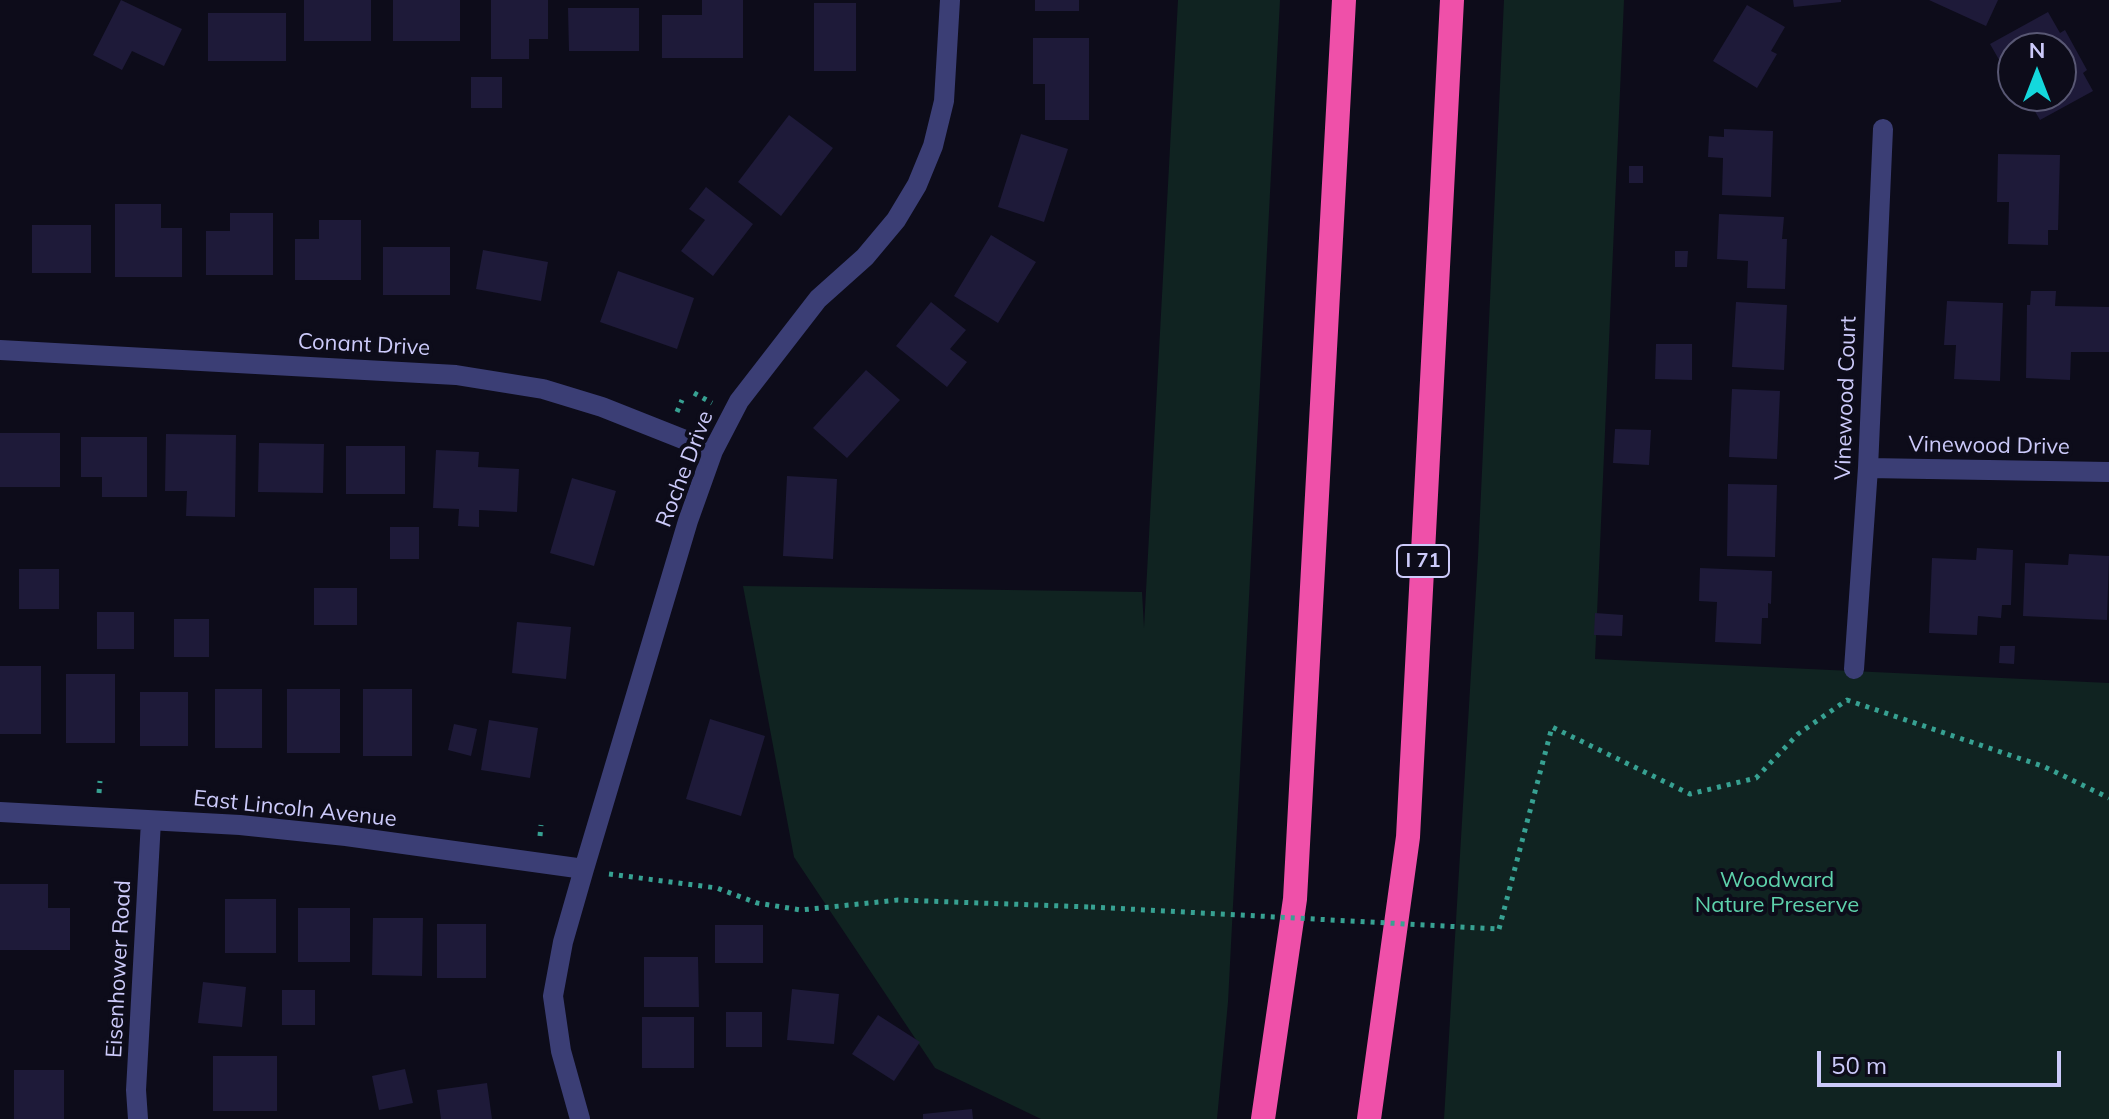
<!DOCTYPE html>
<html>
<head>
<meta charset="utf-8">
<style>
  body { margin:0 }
  #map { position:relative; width:2109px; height:1119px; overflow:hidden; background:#0d0c1a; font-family:Mulish,sans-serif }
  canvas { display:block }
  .north { position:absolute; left:1997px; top:32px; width:80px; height:80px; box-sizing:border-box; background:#0d0c1a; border:2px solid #595874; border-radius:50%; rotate:0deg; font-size:22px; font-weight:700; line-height:32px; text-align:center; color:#cccafa }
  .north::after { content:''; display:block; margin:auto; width:28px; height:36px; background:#14d8dc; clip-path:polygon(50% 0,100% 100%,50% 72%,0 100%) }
  .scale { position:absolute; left:1817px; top:1051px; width:244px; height:36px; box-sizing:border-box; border:4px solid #cccafa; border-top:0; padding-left:10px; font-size:24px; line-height:28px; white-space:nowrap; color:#cccafa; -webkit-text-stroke:6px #0d0c1a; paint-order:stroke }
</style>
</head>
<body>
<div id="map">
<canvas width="2109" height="1119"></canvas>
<div class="north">N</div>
<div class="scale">50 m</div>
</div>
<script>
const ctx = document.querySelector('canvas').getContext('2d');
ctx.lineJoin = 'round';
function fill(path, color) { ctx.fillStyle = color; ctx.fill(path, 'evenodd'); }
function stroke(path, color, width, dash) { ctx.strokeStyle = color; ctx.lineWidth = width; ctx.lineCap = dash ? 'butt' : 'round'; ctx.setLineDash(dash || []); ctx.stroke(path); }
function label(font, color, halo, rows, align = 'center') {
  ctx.font = font + ' Mulish,sans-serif'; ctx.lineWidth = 8; ctx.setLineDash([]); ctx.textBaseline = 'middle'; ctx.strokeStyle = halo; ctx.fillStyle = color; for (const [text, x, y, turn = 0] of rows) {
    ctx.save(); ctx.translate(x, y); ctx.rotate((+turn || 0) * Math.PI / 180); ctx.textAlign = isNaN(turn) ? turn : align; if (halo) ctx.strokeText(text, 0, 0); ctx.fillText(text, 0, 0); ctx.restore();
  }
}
const green = new Path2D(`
  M1178,0H1280L1228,1002L1217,1119H1041L935,1068L794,857L743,586L1142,592L1144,628Z
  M1504,0H1624L1595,659L2109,683V1119H1444L1478,557Z`);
const building = new Path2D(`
  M121,0L182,29L164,66L132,51L122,70L93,55Z
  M304,0H371V41H304Z
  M393,0H460V41H393Z
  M491,0H548V39H529V59H491Z
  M702,0H743V58H662V15H702Z
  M1035,0H1079V11H1035Z
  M1793,0H1841V2L1794,7Z
  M1929,0H1998L1986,26Z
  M814,3H856V71H814Z
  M1747,5L1785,27L1771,51L1777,54L1757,88L1713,61Z
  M568,8H639V51H569Z
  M2048,12L2060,33L2065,30L2087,70L2083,73L2093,91L2040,120L2026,96H2061V48H2013V84L1990,44Z
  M208,13H286V61H208Z
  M1033,38H1089V120H1045V84H1033Z
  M471,77H502V108H471Z
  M789,115L833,148L781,216L738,182Z
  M1724,129L1773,131L1771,197L1722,195L1723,158L1708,157L1709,136L1724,137Z
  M1021,134L1068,149L1044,222L998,207Z
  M1998,154L2060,155L2058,230H2048V245L2008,244L2009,202H1997Z
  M1629,166H1643V183H1629Z
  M706,187L753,224L713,276L681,251L705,220L689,209Z
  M115,204H161V228H182V277H115Z
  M230,213H273V275H206V231H230Z
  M1719,214L1784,217L1782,239H1787L1785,289L1747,288L1748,261L1717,259Z
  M319,220H361V280H295V239H319Z
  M32,225H91V273H32Z
  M991,235L1036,262L998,323L954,296Z
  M383,247H450V295H383Z
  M483,250L548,262L541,301L476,289Z
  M1675,251H1688L1687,267H1675Z
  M618,271L694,298L677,349L600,322Z
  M2031,291H2056L2055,306L2109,307V352H2071L2070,380L2026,378L2027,305H2030Z
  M1947,301L2003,303L2000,381L1954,379L1956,345H1944Z
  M931,302L966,330L950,349L967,362L947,387L896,346Z
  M1736,302L1787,305L1784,370L1732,367Z
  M1656,344H1692V380L1655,379Z
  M866,370L900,400L847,458L813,428Z
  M1732,389L1780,391L1777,459L1729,457Z
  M1615,429L1651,430L1649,465L1613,463Z
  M0,433H60V487H0Z
  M166,434L236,435L235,517L186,516L187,491H165Z
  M81,437H147V497H102V477H81Z
  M259,443L324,444L323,493L258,492Z
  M346,446H405V494H346Z
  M436,450L479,452L478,467L519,469L517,512L479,510V527L458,526L459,509L433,508Z
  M787,476L837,479L833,559L783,556Z
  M572,478L616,491L594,566L550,553Z
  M1728,484L1777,485L1775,557L1727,556Z
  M390,527H419V559H390Z
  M1977,548L2013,550L2011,605H2002L2001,618L1978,616L1977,635L1929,633L1932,558L1976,560Z
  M2069,554L2109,556L2107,620L2023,616L2025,563L2068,565Z
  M1700,568L1772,571L1771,604L1768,603V618H1762L1761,644L1715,642L1717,602L1699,601Z
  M19,569H59V609H19Z
  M314,588H357V625H314Z
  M97,612H134V649H97Z
  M1595,613L1623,615L1622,636L1594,635Z
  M174,619H209V657H174Z
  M517,622L571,627L566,679L512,673Z
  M2000,646H2015L2014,664L1999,663Z
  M0,666H41V734H0Z
  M66,674H115V743H66Z
  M215,689H262V748H215Z
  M287,689H340V753H287Z
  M363,689H412V756H363Z
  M140,692H188V746H140Z
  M710,719L765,736L741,816L686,799Z
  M489,720L538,728L530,778L481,770Z
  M454,724L477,729L471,756L448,750Z
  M0,884H48V908H70V950H0Z
  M225,899H276V953H225Z
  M298,908H350V962H298Z
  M373,918H423L422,976L372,975Z
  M437,924H486V978H437Z
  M715,925H763V963H715Z
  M644,957H698L699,1007H644Z
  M203,982L246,987L242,1027L198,1023Z
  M792,989L839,994L834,1044L787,1040Z
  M282,990H315V1025H282Z
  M726,1012H762V1047H726Z
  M878,1015L920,1042L894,1081L852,1054Z
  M642,1017H694V1068H642Z
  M213,1056H277V1111H213Z
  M405,1069L413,1103L379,1110L372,1076Z
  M14,1070H64V1119H14Z
  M487,1083L492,1119H441L437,1090Z
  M972,1109L973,1119H923V1114Z`);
const path = new Path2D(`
  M694,393L712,403
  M677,412L682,400
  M99,793L100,781
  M540,836L541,825
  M609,874L717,888L757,903L801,910L898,900L1091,907
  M1499,929L1552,727L1690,794L1756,778L1798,734L1847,700L2045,767L2109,798`);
const minor = new Path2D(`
  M0,350L456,375L543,389L602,407L713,451
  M1868,468L2109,472
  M1854,669L1868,468L1883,129
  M0,812L240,825L346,836L584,869
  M138,1119L136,1090L151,821
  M580,1119L561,1051L553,996L563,942L584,869L688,521L713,451L739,401L818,299L865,257L896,220L917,185L933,146L944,101L950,0`);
const motorway = new Path2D(`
  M1263,1119L1295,899L1344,0
  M1369,1119L1408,837L1452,0`);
const pathBridge = new Path2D(`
  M1091,907L1499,929`);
const shields = [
  [1423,561,52]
];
const shieldNames = [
  ["I 71",1423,561]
];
const streetNames = [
  ["Conant Drive",364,345,3],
  ["Vinewood Court",1846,398,-88],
  ["Vinewood Drive",1989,446,1],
  ["Roche Drive",685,469,-69],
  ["East Lincoln Avenue",295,809,6],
  ["Eisenhower Road",119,969,-87]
];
const parkNames = [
  ["Woodward",1777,880],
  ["Nature Preserve",1777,905]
];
fill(green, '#102321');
fill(building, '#1e1a39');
stroke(path, '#37a192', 5, [4, 6]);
stroke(minor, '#3b3e75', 20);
stroke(motorway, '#ef50a9', 24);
stroke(pathBridge, '#37a192', 5, [4, 6]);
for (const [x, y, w] of shields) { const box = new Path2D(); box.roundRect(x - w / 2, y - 16, w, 32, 6); ctx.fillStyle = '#0d0c1a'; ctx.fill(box); stroke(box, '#cccafa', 2); }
label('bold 20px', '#cccafa', null, shieldNames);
label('22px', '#cccafa', '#0d0c1a', streetNames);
label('22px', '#5ed2ac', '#0d0c1a', parkNames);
</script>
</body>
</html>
